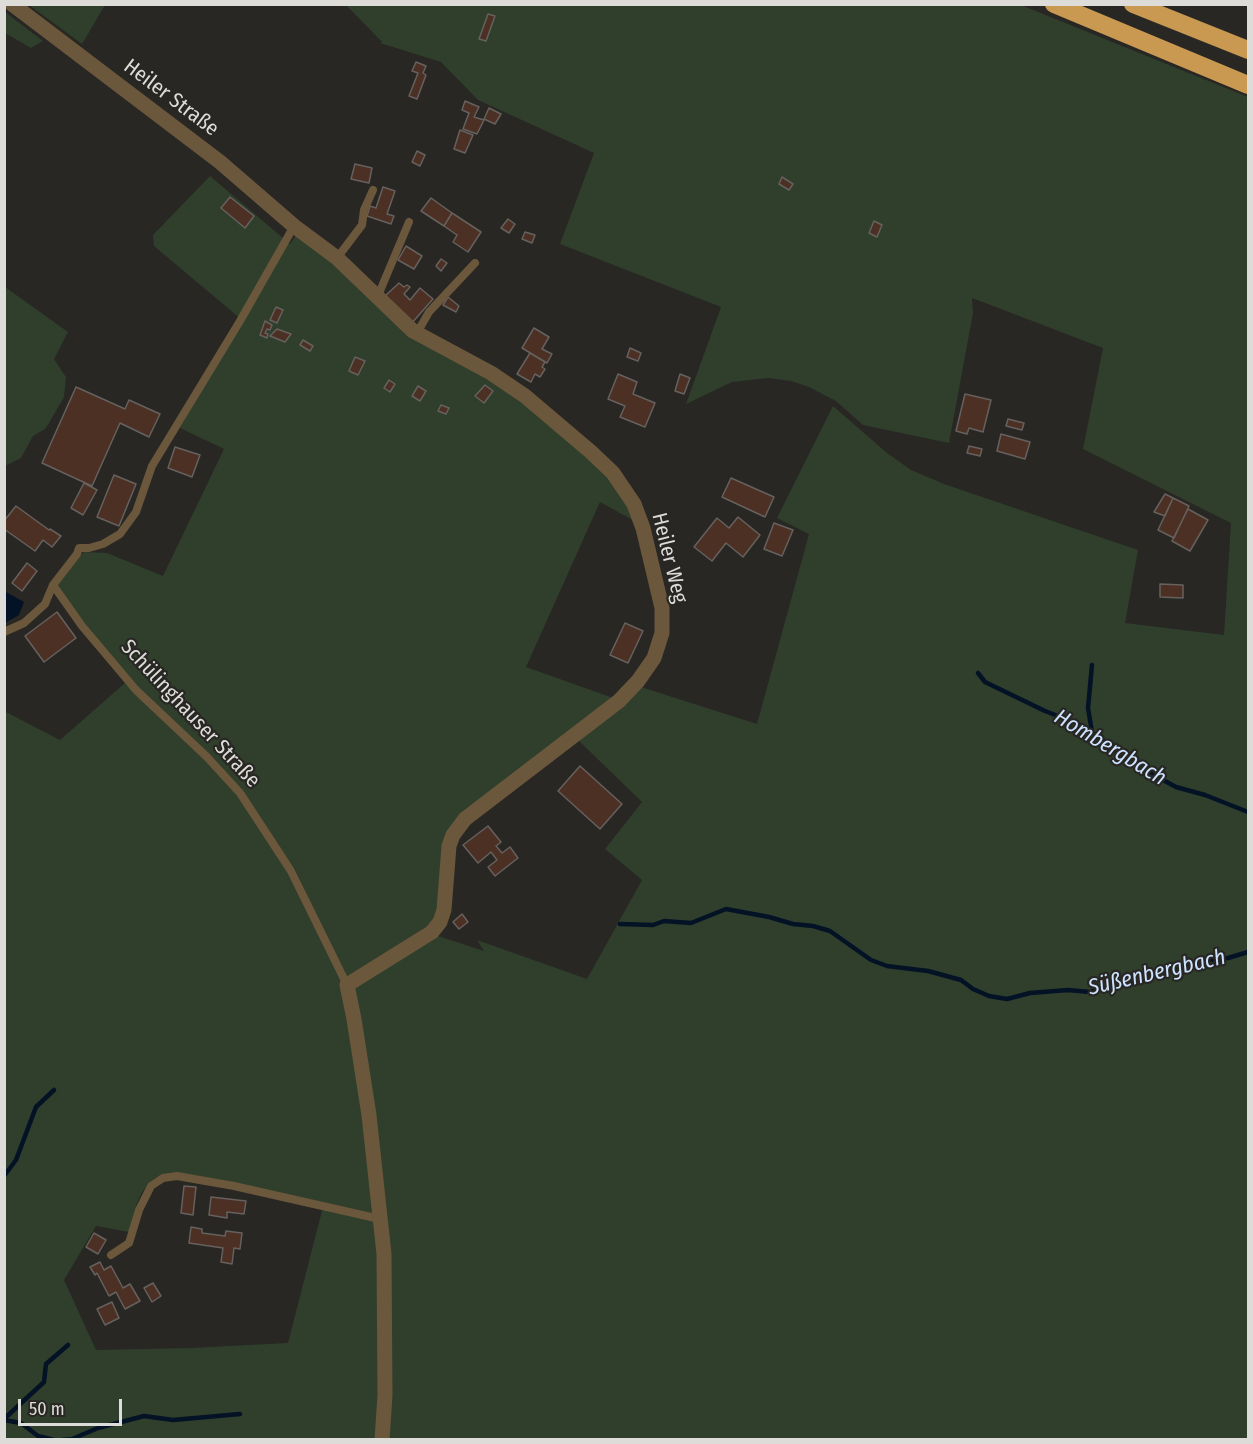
<!DOCTYPE html>
<html>
<head>
<meta charset="utf-8">
<style>
  body { margin:0 }
  #map { position:relative; width:1253px; height:1444px; overflow:hidden; background:#282723; font-family:"Fira Sans Condensed",sans-serif }
  canvas { display:block }
  .frame { position:absolute; inset:0; border:6px solid #dddcd9; pointer-events:none }
  .scale { position:absolute; left:18px; top:1399px; width:104px; height:27px; box-sizing:border-box; border:3px solid #dddcd9; border-top:0; padding-left:8px; font-size:18px; line-height:21px; white-space:nowrap; color:#dddcd9; -webkit-text-stroke:4px #282723; paint-order:stroke }
</style>
</head>
<body>
<div id="map">
<canvas width="1253" height="1444"></canvas>
<div class="frame"></div>
<div class="scale">50 m</div>
</div>
<script>
const ctx = document.querySelector('canvas').getContext('2d');
ctx.lineJoin = 'round';
function fill(path, color) { ctx.fillStyle = color; ctx.fill(path, 'evenodd'); }
function stroke(path, color, width, dash) { ctx.strokeStyle = color; ctx.lineWidth = width; ctx.lineCap = dash ? 'butt' : 'round'; ctx.setLineDash(dash || []); ctx.stroke(path); }
function label(font, color, halo, rows, align = 'center') {
  ctx.font = font + ' "Fira Sans Condensed",sans-serif'; ctx.lineWidth = 4.5; ctx.setLineDash([]); ctx.textBaseline = 'middle'; ctx.strokeStyle = halo; ctx.fillStyle = color; for (const [text, x, y, turn = 0] of rows) {
    ctx.save(); ctx.translate(x, y); ctx.rotate((+turn || 0) * Math.PI / 180); ctx.textAlign = isNaN(turn) ? turn : align; if (halo) ctx.strokeText(text, 0, 0); ctx.fillText(text, 0, 0); ctx.restore();
  }
}
const green = new Path2D(`
  M29,5H105L82,44Z
  M346,5H1021L1248,97V1439H5L4,711L60,740L125,683C163,720 206,755 238,797C282,855 314,919 347,983L432,934L484,951L477,940L587,979L642,880L605,849L642,802L577,739L641,687L757,724L809,534L777,518L833,406L887,453L911,470L944,484L1138,550L1125,623L1224,635L1231,523L1083,449L1103,348L972,298L973,313L949,443L863,425L836,401L809,387L791,381L768,378L732,382L686,404L721,307L560,244L594,153L478,100L441,62L380,43L382,42ZM160,1176L324,1203L288,1343L192,1348L96,1350L64,1280L96,1226L129,1232C135,1210 138,1186 160,1176Z
  M4,12H5L43,41L31,48L5,33Z
  M210,176L290,244L299,231L371,297L489,375L609,474L638,523L600,502L526,667L616,699L463,817L437,920L346,979L295,869L241,793L137,689L109,656L56,585L69,567L84,552L107,553L163,576L224,449L180,428L242,320L154,246L153,235Z
  M5,287L68,332L54,359L66,377L64,397L49,423L45,429L33,436L21,458L5,466Z`);
const water = new Path2D(`
  M6,592L24,602L19,615L5,623Z`);
const stream = new Path2D(`
  M1092,665L1088,708L1092,732
  M978,673L985,682L1045,711L1076,723L1112,746L1128,761L1176,787L1205,795L1248,812
  M620,924L653,925L664,921L691,923L726,909L769,917L793,924L813,926L830,931L871,960L887,966L928,971L961,980L973,989L989,996L1007,999L1030,993L1068,990L1090,992L1119,981L1134,979L1161,969L1183,968L1206,960L1228,958L1248,952
  M4,1176L16,1160L36,1107L54,1090
  M4,1419L44,1382L46,1364L68,1345
  M4,1420L21,1423L38,1436L54,1440
  M62,1440L72,1439L98,1428L144,1416L173,1420L240,1414`);
const building = new Path2D(`
  M488,14L495,16L486,41L479,39Z
  M416,62L426,66L423,73L426,75L417,99L409,96L418,73L412,71Z
  M465,101L479,107L474,117L484,120L477,134L463,129L469,113L462,110Z
  M489,108L501,114L495,124L484,119Z
  M460,130L473,135L465,153L454,149Z
  M417,151L425,155L420,166L412,162Z
  M355,164L372,168L369,183L351,179Z
  M782,177L793,184L789,190L779,184Z
  M383,187L395,191L387,214L394,216L391,224L367,216L370,206L376,208Z
  M230,197L254,216L245,228L221,208Z
  M431,198L452,213L444,226L421,211Z
  M452,213L481,232L468,252L453,242L457,235L444,226Z
  M508,219L515,224L509,233L501,228Z
  M874,221L882,225L877,237L869,233Z
  M525,232L535,235L532,243L522,239Z
  M406,246L422,256L414,269L398,260Z
  M441,259L447,263L441,271L436,266Z
  M399,283L404,287L407,285L410,287L404,294L410,300L420,288L433,299L411,324L384,297Z
  M448,297L459,306L456,312L443,305Z
  M276,307L283,310L277,323L270,320Z
  M265,321L272,325L270,330L267,329L265,333L268,334L267,338L260,335Z
  M534,328L549,337L542,349L552,354L547,363L522,348Z
  M277,329L291,334L285,342L270,336Z
  M303,340L313,346L310,351L300,345Z
  M630,348L641,353L638,361L627,357Z
  M530,353L545,362L542,367L545,369L540,377L535,374L531,382L517,374Z
  M355,357L365,361L358,375L349,371Z
  M618,374L637,382L633,394L655,403L645,427L620,417L625,406L608,399Z
  M680,374L690,378L684,394L675,391Z
  M389,380L395,384L390,392L384,388Z
  M485,385L493,391L484,403L475,396Z
  M418,386L426,391L420,401L412,396Z
  M76,387L125,409L129,400L160,414L149,437L120,423L92,486L42,463Z
  M965,394L991,400L983,432L969,428L967,434L956,431Z
  M441,405L449,408L446,414L438,411Z
  M1008,419L1024,423L1022,430L1006,426Z
  M1001,434L1030,442L1025,459L997,451Z
  M969,446L982,449L980,456L967,453Z
  M175,447L200,455L192,477L168,468Z
  M114,475L136,484L119,526L97,517Z
  M731,478L774,497L765,517L722,497Z
  M84,483L97,490L83,515L71,508Z
  M1165,494L1173,498L1165,516L1154,512Z
  M1173,498L1189,506L1174,538L1158,530Z
  M16,506L49,530L50,529L61,536L52,547L43,540L35,551L4,529V521Z
  M1188,509L1208,520L1190,551L1172,541Z
  M738,517L760,535L743,557L726,543L712,561L694,547L717,518L729,528Z
  M774,523L793,530L782,556L764,549Z
  M27,563L37,571L22,591L12,583Z
  M1160,584L1183,585V598L1160,597Z
  M57,612L76,638L44,662L25,636Z
  M625,623L643,631L628,663L610,655Z
  M580,766L622,804L600,829L558,791Z
  M488,826L501,842L496,846L502,853L510,847L518,858L495,876L488,867L497,860L491,852L478,863L463,845Z
  M462,914L468,922L459,929L453,922Z
  M184,1186L196,1187L193,1215L181,1213Z
  M211,1197L246,1201L244,1214L227,1212V1218L209,1215Z
  M191,1227L202,1229V1233L225,1236L226,1231L242,1233L240,1249L234,1248L232,1264L221,1262L223,1248L189,1243Z
  M94,1233L106,1240L98,1254L86,1247Z
  M100,1262L104,1270L111,1266L123,1288L130,1284L140,1301L125,1309L116,1292L109,1296L97,1273L95,1275L90,1267Z
  M153,1283L161,1296L152,1302L144,1288Z
  M112,1302L119,1318L105,1325L97,1309Z`);
const service = new Path2D(`
  M337,258L362,225L364,210L373,190
  M377,298L409,222
  M417,333L429,312L475,263
  M53,585L82,626L136,690L207,757L240,793L291,871L347,985
  M4,632L24,623L45,604L53,585L77,554L79,548H89L103,544L120,534L136,512L152,466L240,321L294,226
  M111,1255L129,1243L139,1210L151,1186L163,1178L177,1176L234,1186L380,1219`);
const minor = new Path2D(`
  M12,4L220,162L294,226L337,258L413,331L491,373L525,396L591,452L613,473L634,504L643,528L662,608V633L654,658L638,681L619,701L465,819L453,835L449,846L444,910L440,922L432,932L347,985L354,1019L369,1115L384,1254L385,1395L382,1440`);
const motorway = new Path2D(`
  M1054,4L1248,85
  M1133,4L1248,50`);
const streetNames = [
  ["Heiler Straße",171,98,37],
  ["Heiler Weg",669,558,76],
  ["Schülinghauser Straße",190,714,47]
];
const waterNames = [
  ["Hombergbach",1110,748,31],
  ["Süßenbergbach",1157,973,-13]
];
fill(green, '#2f3f2c');
fill(water, '#041226');
stroke(stream, '#041226', 4.5);
fill(building, '#4b3023');
stroke(building, '#66615f', 1.5);
stroke(service, '#6b573c', 8);
stroke(minor, '#6b573c', 15);
stroke(motorway, '#c99952', 18);
label('21px', '#dddcd9', '#282723', streetNames);
label('italic 22px', '#cde3ff', '#282723', waterNames);
</script>
</body>
</html>
